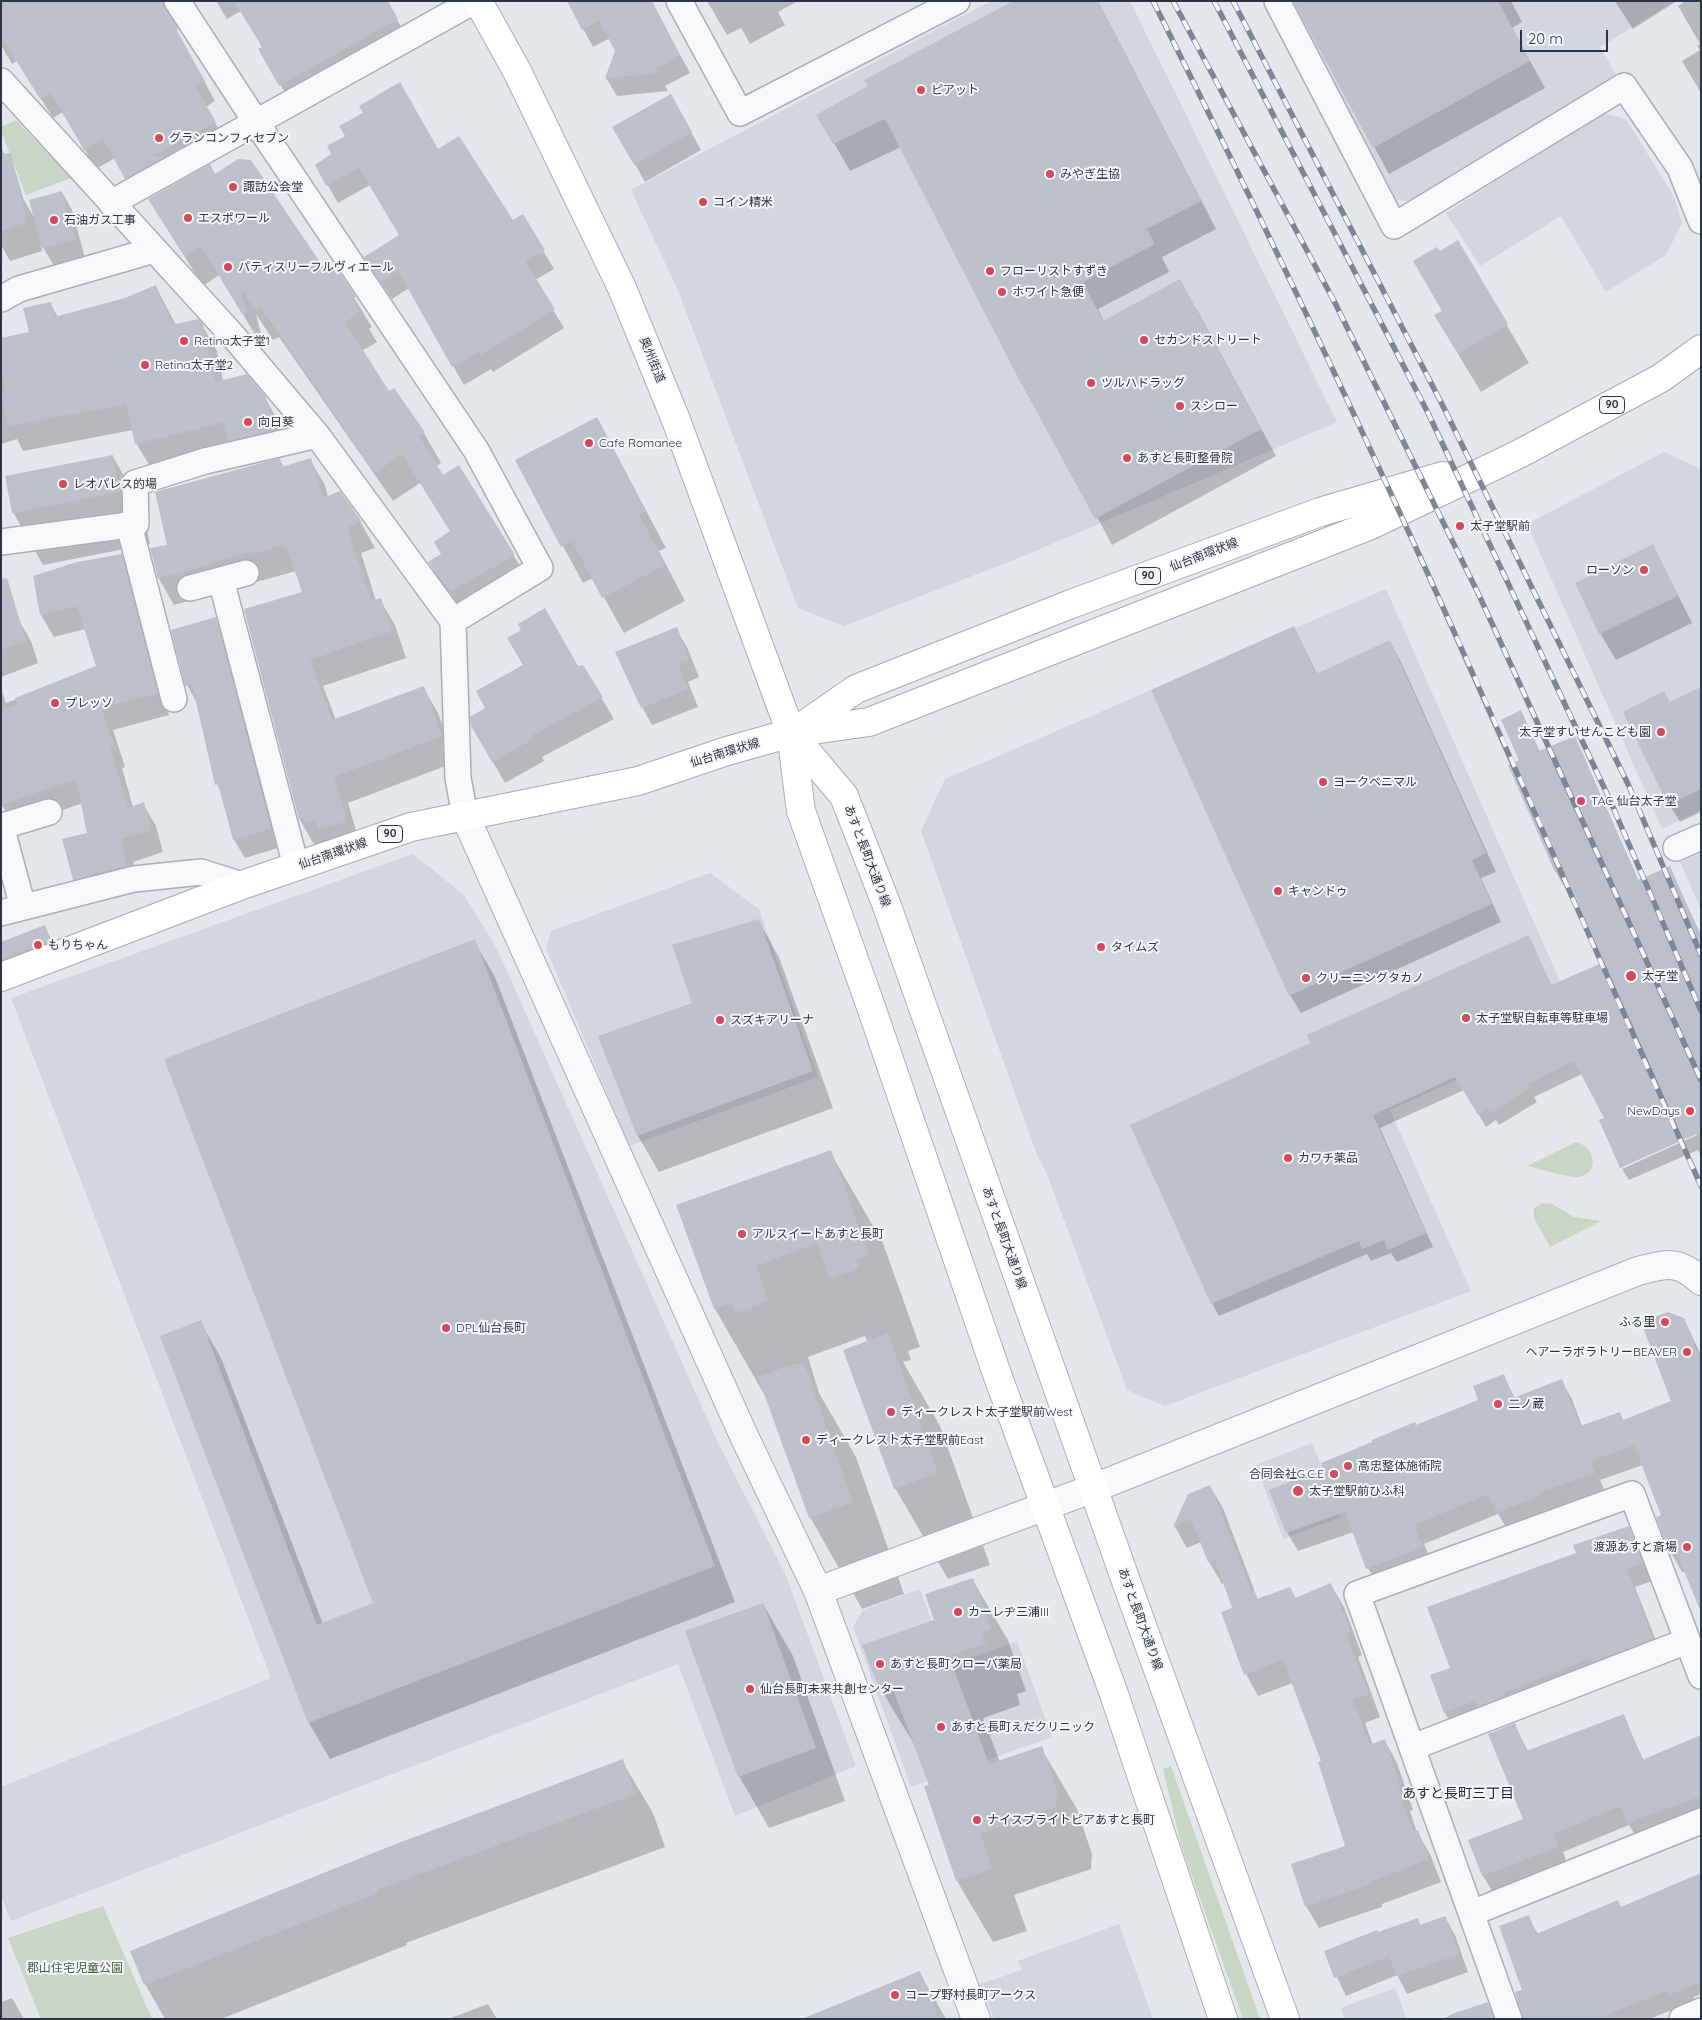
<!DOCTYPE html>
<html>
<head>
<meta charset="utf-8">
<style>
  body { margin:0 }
  #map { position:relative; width:1702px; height:2020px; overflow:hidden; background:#e4e7ec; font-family:Quicksand,sans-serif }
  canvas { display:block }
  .frame { position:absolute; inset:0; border:2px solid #2b3445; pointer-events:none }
  .scale { position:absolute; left:1520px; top:30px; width:88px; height:22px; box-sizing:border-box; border:2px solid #2b3445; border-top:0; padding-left:6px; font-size:15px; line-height:18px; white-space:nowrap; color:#2b3445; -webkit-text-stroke:4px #f4f6f9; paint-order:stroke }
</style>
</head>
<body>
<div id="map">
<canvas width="1702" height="2020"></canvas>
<div class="frame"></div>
<div class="scale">20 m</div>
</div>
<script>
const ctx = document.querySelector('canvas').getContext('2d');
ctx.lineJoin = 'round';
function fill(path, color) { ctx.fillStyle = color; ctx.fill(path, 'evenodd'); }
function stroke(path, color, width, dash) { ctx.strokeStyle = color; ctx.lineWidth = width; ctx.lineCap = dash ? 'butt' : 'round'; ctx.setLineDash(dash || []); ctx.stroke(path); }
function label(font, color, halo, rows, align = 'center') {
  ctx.font = font + ' Quicksand,"Noto Sans JP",sans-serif'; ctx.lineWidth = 4; ctx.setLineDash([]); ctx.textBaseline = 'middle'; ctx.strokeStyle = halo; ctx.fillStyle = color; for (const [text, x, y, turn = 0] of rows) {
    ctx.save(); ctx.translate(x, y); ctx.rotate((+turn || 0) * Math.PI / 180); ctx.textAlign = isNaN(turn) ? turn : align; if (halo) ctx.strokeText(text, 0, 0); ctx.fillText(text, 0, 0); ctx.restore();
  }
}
const built = new Path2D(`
  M991,1H1130L1337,422L1026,555L844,626L798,608L679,293L631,190Z
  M1289,1H1675L1600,47L1617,76L1416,202L1389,199Z
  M1603,113L1626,119L1674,197L1682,223L1666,255L1606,292L1561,216L1480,266L1446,213Z
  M1664,452L1701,469V810L1662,829L1527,524Z
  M1386,589L1579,1024L1390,1110L1471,1291L1165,1406L1127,1390L1047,1174L1037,1155L921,831L945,779Z
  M1701,853V910L1680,862Z
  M413,854L464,895L497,949L718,1443L785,1573L856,1766L735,1816L678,1664L11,1921L1,1896V1787L271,1678L11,998Z
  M710,873L759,909L818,1077L629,1146L546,948L551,931Z
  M1312,1443L1341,1517L1283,1539L1256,1465Z
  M920,1589L948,1666L1017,1641L1052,1737L911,1787L853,1627L863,1610Z
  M1119,1924L1153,2019H994L980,1984L1022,1970L1018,1961Z
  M1395,1988L1407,2019H1345L1341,2008Z`);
const green = new Path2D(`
  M16,120L71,178L26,195L1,131V127Z
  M1576,1142C1596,1147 1600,1174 1578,1177C1569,1178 1537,1168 1527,1166Z
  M1542,1203L1552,1204L1574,1217L1601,1221L1550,1247L1534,1218V1208Z
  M1171,1766L1260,2019H1243L1182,1848L1163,1769Z
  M103,1906L152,2019H41L8,1938Z`);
const shadow = new Path2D(`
  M1,1L162,3L215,101L206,107L226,142L138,197L115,158L96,169L63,112L53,118L17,61L12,64L1,45Z
  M216,1H386L407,37L291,103L260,49L263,47L241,11L227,19Z
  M568,1L673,42L690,73L665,86L668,91L617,96L606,78L617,51L610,38L593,47Z
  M707,1H798L778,12L785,25L750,44L741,28L727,35Z
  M1016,1H1098L1216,229L1162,257L1169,272L1098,309L1104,322L1196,308L1276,456L1112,545L901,147L850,171L818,115Z
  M1294,1H1511L1522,22L1512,28L1545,88L1389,174Z
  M1615,1H1677L1633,29Z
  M1685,1H1701V93L1682,61L1700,50L1697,46L1700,44L1678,6Z
  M671,96L701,150L645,182L614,127Z
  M1,148L16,173L23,198L35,219L62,192L72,210L85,258L54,266L41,244L42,251L10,261L1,245Z
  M438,150L512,221L522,215L554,269L535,280L564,328L493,372L491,369L464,385L409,288L392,299L376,276L400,236L370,185L338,203L316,165Z
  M215,176L326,273L337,277L340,275L372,327L369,329L377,342L362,351L389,393L394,389L424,433L441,463L436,466L442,477L514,556L531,585L465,617L446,592L429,562L443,554L451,532L420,483L393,501L279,337L273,340L256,314L263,343L261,344L219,275L203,286L149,200Z
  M1458,242L1529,363L1481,392L1458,354L1443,311L1440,252Z
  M156,287L176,325H202L217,351L223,381L265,398L280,424L287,455L244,465L234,448L151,468L136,443L133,430L23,451L17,439L1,444V339L30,333L50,303L58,317L126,299Z
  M597,418L666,548L659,551L685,601L624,633L593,578L583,583L517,461Z
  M113,457L143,509L150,544L43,565L13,512Z
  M280,460L284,467L310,460L325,485L328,497L359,519L375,548L361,553L376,601L380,600L395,625L406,658L323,686L336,720L423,687L438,713L456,762L348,803L361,847L315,846L300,820L245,610L304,593L296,571L174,605L159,579L168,546Z
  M1653,546L1692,623L1616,660L1600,633Z
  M121,555L134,577L169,715L113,730L125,767L122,768L133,807L143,804L156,826L163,852L133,862L139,887L87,901L74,879L89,834L83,803L14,827L2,805L1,689L6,703L97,667L85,629L54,637L41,615Z
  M18,619L31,641L38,663L1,677V620Z
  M215,619L226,637L281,847L245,858L234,840L222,794L217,784L197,703L187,685Z
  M1294,627L1317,674L1390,642L1400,660L1496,872L1481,878L1501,922L1301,1013L1290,995Z
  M676,629L687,647L699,677L688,682L698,707L652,725L642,707Z
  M582,666L614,719L542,757L544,761L505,783L472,726L487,708Z
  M1701,688V812L1680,822L1669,804L1670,703Z
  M1528,725L1540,752L1574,737L1639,881L1669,867L1701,935V1156L1698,1150L1629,1180L1622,1169L1697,1135L1696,1133L1605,1119L1582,1074L1534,1097L1537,1102L1499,1125L1496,1120L1486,1127L1464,1090L1380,1128L1433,1247L1397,1262L1391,1253L1371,1261L1367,1254L1219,1316L1212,1303L1312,1044L1528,937L1552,986L1606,963L1570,881L1563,885L1556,872L1521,761Z
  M758,920L779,957L833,1108L659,1172L638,1136L600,1037L694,1004Z
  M44,927L55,945L1,965V943Z
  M474,941L495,977L735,1602L330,1759L309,1723L161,1337L200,1322L221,1358L323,1624L375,1604Z
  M830,1152L883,1243L920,1347L908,1351L911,1360L903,1362L940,1426L990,1565L948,1579L895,1488L868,1342L865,1336L808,1357L819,1393L856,1457L904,1594L862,1609L810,1517L768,1401L715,1309L678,1206Z
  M1684,1319L1701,1355V1611L1685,1572H1682L1671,1553L1663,1516L1643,1465L1600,1480L1605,1492L1509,1532L1498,1514L1424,1544L1433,1566L1378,1587L1368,1568L1354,1532L1298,1551L1287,1532L1325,1469L1415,1426L1480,1401L1503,1375L1515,1398L1561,1380L1572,1399L1582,1426L1624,1421L1673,1402Z
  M1210,1486L1223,1508L1258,1600L1290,1588L1296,1599L1331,1585L1344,1607L1362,1655L1358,1657L1380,1717L1365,1723L1373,1745L1385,1741L1397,1763L1413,1810L1410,1811L1417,1832L1430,1854L1441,1882L1382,1904V1907L1319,1928L1306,1906L1347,1846L1323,1761L1293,1683L1258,1696L1246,1674L1234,1609L1224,1583L1222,1584L1209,1562L1201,1542L1187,1548L1175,1527L1189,1495Z
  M1628,1528L1638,1545L1652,1581L1635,1587L1662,1656L1455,1730L1445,1713L1432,1676L1451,1668L1578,1554Z
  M972,1579L1008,1640L1026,1691L1017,1694L1020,1705L983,1718L1000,1762L1041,1748L1077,1809L1092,1854L1091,1869L1014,1895L1027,1931L993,1942L957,1881L925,1787L930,1785L917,1749L880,1688L864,1646L936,1620Z
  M763,1604L793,1656L845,1801L769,1828L739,1776Z
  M1623,1716L1644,1761L1701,1737V1816L1639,1841L1629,1825L1563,1852L1568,1865L1494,1894L1483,1876L1470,1841L1524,1820L1514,1725L1528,1751Z
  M622,1761L653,1813L665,1847L406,1943L407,1945L221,2019H165L145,1984Z
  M1701,1874V1994L1693,1997L1695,2001L1649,2019H1524L1528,1917L1538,1934L1621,1908Z
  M1445,1917L1455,1935L1468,1972L1407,1994L1397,1975L1346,1996L1325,1952L1417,1919L1421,1926Z
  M919,1972L946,2019H804Z
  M12,1998L24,2019H1V2002Z
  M1487,2003L1496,2019H1441Z
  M488,2004L497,2019H448Z`);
const building = new Path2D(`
  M1,1H163L178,29L176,30L205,81L195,86L216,122L153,156L165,157L125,179L103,139L84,150L51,93L40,99L1,36Z
  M234,1H388L398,19L279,86L258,49L262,47Z
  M567,1H652L680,55L656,68L659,73L605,78L615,51L599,21L582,30Z
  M1013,1H1098L1201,201L1147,229L1155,244L1083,282L1103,321L1180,279L1261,429L1095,519L1014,370L885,119L833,144L816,115L868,86L864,80Z
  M1293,1H1498L1530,61L1373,148Z
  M400,82L438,149L459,136L513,220L523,214L545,250L525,261L555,309L481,355L479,352L452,367L398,271L380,282L364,257L399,235L359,168L326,186L315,165L331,154L327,146L345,136L339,126L363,113L359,106Z
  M671,94L692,132L634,165L612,127Z
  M11,153L27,222L1,231V154Z
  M238,159L251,160L326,271L332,267L337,275L340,273L356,297L352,299L360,312L345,322L389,391L394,388L425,432L419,436L443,475L459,465L515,555L451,591L449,587L447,588L428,562L441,554L434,542L450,531L402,454L375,473L261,308L255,310L241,289L246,313L242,314L201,246L185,257L148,199L210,164L215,174Z
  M62,191L76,239L42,248L29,200Z
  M1458,240L1508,324L1458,354L1434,315L1442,311L1413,261L1437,247L1440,251Z
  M156,285L172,325L198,319L203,324L215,382L247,374L266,397L274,430L228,441L224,422L135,444L126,404L8,426L1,394L6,393L1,368V338L29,332L23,308L51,302L54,317L125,298Z
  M597,417L646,511L639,515L665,565L602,598L572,541L561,547L515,460Z
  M113,455L120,492L12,513L5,476Z
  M280,458L282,467L311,458L323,498L340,491L360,519L361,522L347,527L371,601L381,598L392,631L310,660L332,720L424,686L442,736L334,777L347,821L318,830L315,820L305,823L304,819L299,820L244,609L302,592L286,546L282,548V545L252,554L251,552L158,579L150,548L167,545L155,492Z
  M1653,544L1678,596L1599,634L1575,583Z
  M122,554L158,693L101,708L114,744L110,746L128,808L144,802L151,830L121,839L127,865L73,880L62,839L87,833L76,779L1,805V711L18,704L15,698L96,666L77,606L40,615L33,576L77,562Z
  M7,578L26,641L1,650V579Z
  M545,608L578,666L583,665L603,697L531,736L533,739L492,762L471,726L470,717L485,708L476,691L523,665L507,638L521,630L518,624Z
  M216,617L271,829L233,840L218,784L215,785L192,684L185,686L171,630Z
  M1294,626L1316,674L1390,640L1486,853L1472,860L1492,904L1289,996L1151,690Z
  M677,627L689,659L678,663L688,689L641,708L615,652Z
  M1701,687V789L1668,805L1623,712L1664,691L1670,702Z
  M1521,710L1539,751L1575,736L1638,880L1670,866L1701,937V1132L1620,1168L1599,1120L1604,1118L1574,1061L1528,1084L1530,1088L1490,1113L1487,1108L1478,1115L1455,1077L1373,1115L1426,1233L1388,1250L1384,1240L1362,1249L1359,1241L1211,1304L1130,1125L1310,1043L1307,1035L1529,935L1551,985L1604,962L1563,868L1555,872L1508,765L1519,760L1501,720Z
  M759,919L813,1071L637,1136L598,1036L692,1003L672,945Z
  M45,925L51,941L1,960V942Z
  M475,939L715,1566L308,1723L160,1336L201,1320L317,1625L373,1603L164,1059Z
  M831,1150L869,1255L856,1260L860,1268L830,1279L817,1243L756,1266L769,1301L735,1313L731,1303L714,1309L676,1205Z
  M1668,1312L1684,1318L1701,1361V1612L1676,1552L1670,1554L1656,1517L1661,1515L1634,1445L1591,1461L1595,1473L1538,1493L1539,1496L1496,1513L1489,1494L1414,1525L1423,1547L1366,1569L1345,1512L1286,1533L1269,1490L1323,1469L1321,1463L1372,1442V1440L1415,1422L1416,1425L1478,1400L1473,1386L1504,1374L1513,1398L1562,1379L1580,1426L1620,1412L1623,1420L1671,1401L1641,1322Z
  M888,1333L938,1473L894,1489L843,1350Z
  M794,1364H804L853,1502L809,1518L758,1377Z
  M1210,1485L1252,1592L1254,1591L1257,1599L1290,1587L1295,1598L1331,1583L1351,1633L1346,1634L1369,1694L1353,1700L1370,1745L1385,1739L1401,1788L1398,1789L1413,1832L1418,1830L1429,1859L1370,1882L1371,1884L1305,1907L1291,1864L1345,1846L1318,1762L1321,1761L1283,1660L1244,1675L1221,1612L1232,1608L1215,1560L1208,1562L1191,1519L1173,1527L1188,1494Z
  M1629,1526L1643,1563L1627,1569L1653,1639L1591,1663L1589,1659L1503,1693L1504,1696L1477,1707L1474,1701L1444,1713L1430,1675L1450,1668L1427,1607L1576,1553L1573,1545Z
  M973,1578L991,1629L982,1633L986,1643L949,1656L989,1764L1042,1746L1057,1791L1056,1807L980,1833L992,1869L956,1881L924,1786L929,1785L891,1684L879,1688L862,1645L934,1620L925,1594Z
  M763,1603L816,1748L738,1777L685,1631Z
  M1624,1714L1642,1760L1701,1735V1796L1627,1823L1621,1806L1553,1834L1558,1847L1482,1876L1468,1840L1523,1819L1488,1734L1515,1723L1526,1751Z
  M623,1759L635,1794L377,1890L378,1893L144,1985L130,1951L388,1847Z
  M1701,1873V1982L1669,1995L1667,1991L1595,2019H1523L1515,1992L1522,1990L1499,1926L1529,1915L1536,1934L1618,1900L1621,1907Z
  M1445,1916L1459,1954L1396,1976L1389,1956L1334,1978L1324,1951L1377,1930L1378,1932L1418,1918L1420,1925Z
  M920,1971L939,2019H804V2018Z
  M1488,2002L1494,2019H1450L1449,2015Z`);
const minor = new Path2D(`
  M177,1L256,122L476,450L540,568L453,621
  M679,1L740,113L957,1
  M1277,1L1394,226L1624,86L1680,168L1701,221
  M1,81L234,337L317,435L453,621L458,778L465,816
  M111,203L474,1
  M1,299L19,289L154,250
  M129,525L174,699
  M1,542L136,524L135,483L205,461L317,435
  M221,580L296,866
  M190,588L246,573
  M1,826L23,907
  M3,826L49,812
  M1676,848L1701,837
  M1,913L134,879L201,872L242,885
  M1413,1747L1687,1641
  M1472,1913L1701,1821
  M1509,2019L1357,1594L1632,1494L1701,1676
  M1682,2019L1701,2011`);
const tertiary = new Path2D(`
  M465,816L744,1436L818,1591L976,2019
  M818,1591L1094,1488L1638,1271C1666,1264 1678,1259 1701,1281`);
const secondary = new Path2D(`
  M478,1L517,71L622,288L676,420L791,733L801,811L806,825L870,1004L997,1374L1114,1694L1223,2019
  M791,733L844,796L887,906L1132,1598L1285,2019`);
const primary = new Path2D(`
  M797,730L856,689L1071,604L1320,512L1443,476
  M1,977L242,885L411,827L638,781L727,751L791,733L869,722L1371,525L1519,454L1661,378L1701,349`);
const rail = new Path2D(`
  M1153,1C1253,201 1350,402 1442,605C1530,798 1613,993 1701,1186
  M1173,1L1334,301L1478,593L1701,1080
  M1214,1L1428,413L1609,798L1701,1011
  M1233,1L1443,406L1628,784L1701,955`);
const markers = [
  [921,90,5,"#d1495b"],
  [159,138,5,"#d1495b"],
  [1050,174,5,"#d1495b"],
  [233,187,5,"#d1495b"],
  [703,202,5,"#d1495b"],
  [188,218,5,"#d1495b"],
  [54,220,5,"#d1495b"],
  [228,267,5,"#d1495b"],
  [990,271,5,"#d1495b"],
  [1002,292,5,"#d1495b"],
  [1144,340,5,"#d1495b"],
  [184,341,5,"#d1495b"],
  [145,365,5,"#d1495b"],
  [1091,383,5,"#d1495b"],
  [1180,406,5,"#d1495b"],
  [248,422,5,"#d1495b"],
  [589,443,5,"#d1495b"],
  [1127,458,5,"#d1495b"],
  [63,484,5,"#d1495b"],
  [1460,526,5,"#d1495b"],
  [1644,570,5,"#d1495b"],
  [55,703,5,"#d1495b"],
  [1661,732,5,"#d1495b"],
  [1323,782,5,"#d1495b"],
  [1581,801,5,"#d1495b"],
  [1278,891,5,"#d1495b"],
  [38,945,5,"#d1495b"],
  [1101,947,5,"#d1495b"],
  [1631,976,6,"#d1495b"],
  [1306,978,5,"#d1495b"],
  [1466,1018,5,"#d1495b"],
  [720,1020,5,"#d1495b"],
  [1690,1111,5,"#d1495b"],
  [1288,1158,5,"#d1495b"],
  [742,1234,5,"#d1495b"],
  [1665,1322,5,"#d1495b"],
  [446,1328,5,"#d1495b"],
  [1687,1352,5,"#d1495b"],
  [1498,1404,5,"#d1495b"],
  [891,1412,5,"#d1495b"],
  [806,1440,5,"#d1495b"],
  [1348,1466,5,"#d1495b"],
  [1334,1474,5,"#d1495b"],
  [1298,1491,6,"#d1495b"],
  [1687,1547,5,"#d1495b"],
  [958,1612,5,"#d1495b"],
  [880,1664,5,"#d1495b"],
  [750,1689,5,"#d1495b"],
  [941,1727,5,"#d1495b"],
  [977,1820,5,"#d1495b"],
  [895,1995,5,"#d1495b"]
];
const shields = [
  [1612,405,25],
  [1148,576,25],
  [390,834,25]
];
const shieldNames = [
  ["90",1612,405],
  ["90",1148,576],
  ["90",390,834]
];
const poiNames = [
  ["ピアット",931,90],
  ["グランコンフィセブン",169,138],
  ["みやぎ生協",1060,174],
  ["諏訪公会堂",243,187],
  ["コイン精米",713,202],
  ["エスポワール",198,218],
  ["石油ガス工事",64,220],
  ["パティスリーフルヴィエール",238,267],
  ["フローリストすずき",1000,271],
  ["ホワイト急便",1012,292],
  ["セカンドストリート",1154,340],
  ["Retina太子堂1",194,341],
  ["Retina太子堂2",155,365],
  ["ツルハドラッグ",1101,383],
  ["スシロー",1190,406],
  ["向日葵",258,422],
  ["Cafe Romanee",599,443],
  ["あすと長町整骨院",1137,458],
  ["レオパレス的場",73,484],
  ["太子堂駅前",1470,526],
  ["ローソン",1634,570,"right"],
  ["プレッソ",65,703],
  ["太子堂すいせんこども園",1651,732,"right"],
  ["ヨークベニマル",1333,782],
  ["TAC 仙台太子堂",1591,801],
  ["キャンドゥ",1288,891],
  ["もりちゃん",48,945],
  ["タイムズ",1111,947],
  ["太子堂",1642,976],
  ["クリーニングタカノ",1316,978],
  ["太子堂駅自転車等駐車場",1476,1018],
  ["スズキアリーナ",730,1020],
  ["NewDays",1680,1111,"right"],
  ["カワチ薬品",1298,1158],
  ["アルスイートあすと長町",752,1234],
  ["ふる里",1655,1322,"right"],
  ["DPL仙台長町",456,1328],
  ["ヘアーラボラトリーBEAVER",1677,1352,"right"],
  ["二ノ蔵",1508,1404],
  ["ディークレスト太子堂駅前West",901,1412],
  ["ディークレスト太子堂駅前East",816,1440],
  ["高忠整体施術院",1358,1466],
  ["合同会社G.C.E",1324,1474,"right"],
  ["太子堂駅前ひふ科",1309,1491],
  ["渡源あすと斎場",1677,1547,"right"],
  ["カーレヂ三浦III",968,1612],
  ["あすと長町クローバ薬局",890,1664],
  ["仙台長町未来共創センター",760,1689],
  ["あすと長町えだクリニック",951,1727],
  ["ナイスブライトピアあすと長町",987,1820],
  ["コープ野村長町アークス",905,1995]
];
const streetNames = [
  ["奥州街道",652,360,68],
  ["仙台南環状線",1204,555,-21],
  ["仙台南環状線",725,753,-17],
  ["仙台南環状線",333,854,-19],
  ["あすと長町大通り線",867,856,69],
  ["あすと長町大通り線",1004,1238,70],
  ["あすと長町大通り線",1140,1619,70]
];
const parkNames = [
  ["郡山住宅児童公園",75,1968]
];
const neighbourhoodNames = [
  ["あすと長町三丁目",1458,1794]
];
fill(built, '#d2d6de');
fill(green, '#c9d6c5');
fill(shadow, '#0003');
fill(building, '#bbc0ca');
stroke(minor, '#a9aeb7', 28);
stroke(tertiary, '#a9aeb7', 30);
stroke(secondary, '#a9aeb7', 30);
stroke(primary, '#a3abb8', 30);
stroke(minor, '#f7f8fa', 25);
stroke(tertiary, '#f7f8fa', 28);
stroke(secondary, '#fff', 28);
stroke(primary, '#fff', 28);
stroke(rail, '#7d8696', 5.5);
stroke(rail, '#f4f6f9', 4, [11]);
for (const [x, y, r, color] of markers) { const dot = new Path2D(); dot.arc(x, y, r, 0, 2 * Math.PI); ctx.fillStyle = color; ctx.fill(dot); stroke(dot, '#f4f6f9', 2); }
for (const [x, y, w] of shields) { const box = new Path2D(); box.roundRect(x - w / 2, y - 8.5, w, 17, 4); ctx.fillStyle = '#f4f6f9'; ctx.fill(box); stroke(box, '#2b3445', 1); }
label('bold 11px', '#2b3445', null, shieldNames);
label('12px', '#2b3445', '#f4f6f9', poiNames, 'left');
label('12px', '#2b3445', '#f4f6f9', streetNames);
label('12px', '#3f6138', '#f4f6f9', parkNames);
label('14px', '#1d2536', '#f4f6f9', neighbourhoodNames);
</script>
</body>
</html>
